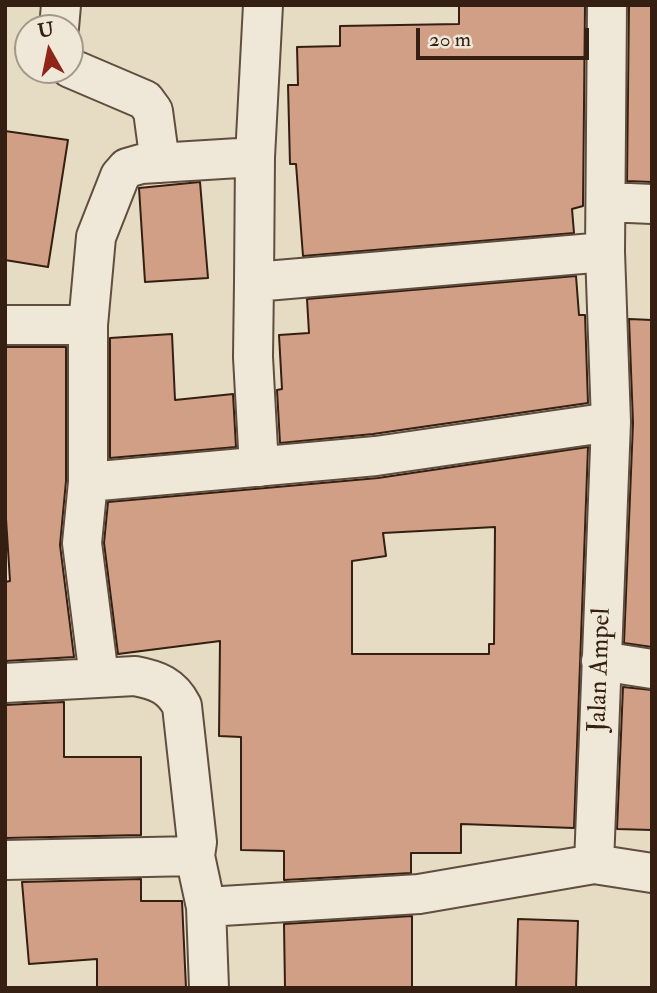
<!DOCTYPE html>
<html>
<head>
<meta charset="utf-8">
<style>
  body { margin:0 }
  #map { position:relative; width:657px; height:993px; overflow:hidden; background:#e6dbc3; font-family:"IM FELL Double Pica",serif }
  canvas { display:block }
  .frame { position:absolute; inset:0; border:7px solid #341f12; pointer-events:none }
  .north { position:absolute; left:14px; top:14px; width:70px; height:70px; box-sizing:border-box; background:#efe8d8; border:2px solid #a49889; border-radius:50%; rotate:351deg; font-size:19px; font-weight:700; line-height:28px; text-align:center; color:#341f12 }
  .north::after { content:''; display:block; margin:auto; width:24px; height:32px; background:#8f2418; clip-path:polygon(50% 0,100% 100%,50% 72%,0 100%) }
  .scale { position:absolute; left:416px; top:28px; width:173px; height:32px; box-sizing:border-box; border:4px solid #341f12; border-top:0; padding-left:9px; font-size:21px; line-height:24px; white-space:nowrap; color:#341f12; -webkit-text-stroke:5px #efe8d8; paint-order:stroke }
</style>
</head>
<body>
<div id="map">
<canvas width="657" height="993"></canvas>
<div class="frame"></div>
<div class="north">U</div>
<div class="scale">20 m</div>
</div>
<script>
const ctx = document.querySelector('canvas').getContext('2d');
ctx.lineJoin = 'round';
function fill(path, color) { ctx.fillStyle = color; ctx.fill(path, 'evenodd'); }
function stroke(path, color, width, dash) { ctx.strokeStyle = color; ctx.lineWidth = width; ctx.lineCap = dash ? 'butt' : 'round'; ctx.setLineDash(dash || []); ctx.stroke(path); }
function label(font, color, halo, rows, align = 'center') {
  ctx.font = font + ' "IM FELL Double Pica",serif'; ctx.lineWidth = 5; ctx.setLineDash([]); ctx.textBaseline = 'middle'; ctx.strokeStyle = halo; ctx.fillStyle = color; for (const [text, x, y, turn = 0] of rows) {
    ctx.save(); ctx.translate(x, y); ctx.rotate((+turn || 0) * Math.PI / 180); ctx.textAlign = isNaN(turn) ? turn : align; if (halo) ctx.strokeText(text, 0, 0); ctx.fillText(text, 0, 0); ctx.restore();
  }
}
const building = new Path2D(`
  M459,5H585L583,206L572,209L574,233L303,256L296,164H290L288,85H298L297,47L340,46V26L459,24Z
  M629,5H652V182L627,181Z
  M5,131L68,140L48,267L5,260Z
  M200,182L208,278L145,282L139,188Z
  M576,276L579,315H585L588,403L373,434L280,443L277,390L282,389L279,335L309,333L307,299Z
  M629,319L652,320V647L624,643L633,423Z
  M172,334L175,400L233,394L236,447L110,458V338Z
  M5,347H66V481L60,545L74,657L5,661V582L10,581L5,503Z
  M588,447L574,828L461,824V853H411V873L284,880V851L241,850V737L219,736L220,641L118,654L104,543L108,502L378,478ZM495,527L494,644H489V654H352V561L386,556L383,533Z
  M623,687L652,690V830L617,829Z
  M64,702V757H141V835L5,838V705Z
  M141,879V901H182L186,988H97V959L29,964L22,882Z
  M412,916V988H285L284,924Z
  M518,919L578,921L576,988H516Z`);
const minor = new Path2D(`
  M59,28L61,5
  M70,68L145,100L153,111L160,163
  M255,157L263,5
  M606,202L652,204
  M254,282L253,357L259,467
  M5,325H88V482L82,543L99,677
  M88,325L96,237L120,176L127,168L141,164L255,157L254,282L605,252
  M88,482L376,456L611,422
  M601,661L652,669
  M5,683L135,676C157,680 172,686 182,706L197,842L195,856L206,907
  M5,860L195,856
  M594,864L611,422L605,252L607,5
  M209,988L206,907L419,894L594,864L652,873`);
const streetNames = [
  ["Jalan Ampel",601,670,-88]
];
fill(building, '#d19f86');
stroke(building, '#341f12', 2);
stroke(minor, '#604e3e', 42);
stroke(minor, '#efe8d8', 38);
label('26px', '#341f12', '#efe8d8', streetNames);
</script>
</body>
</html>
